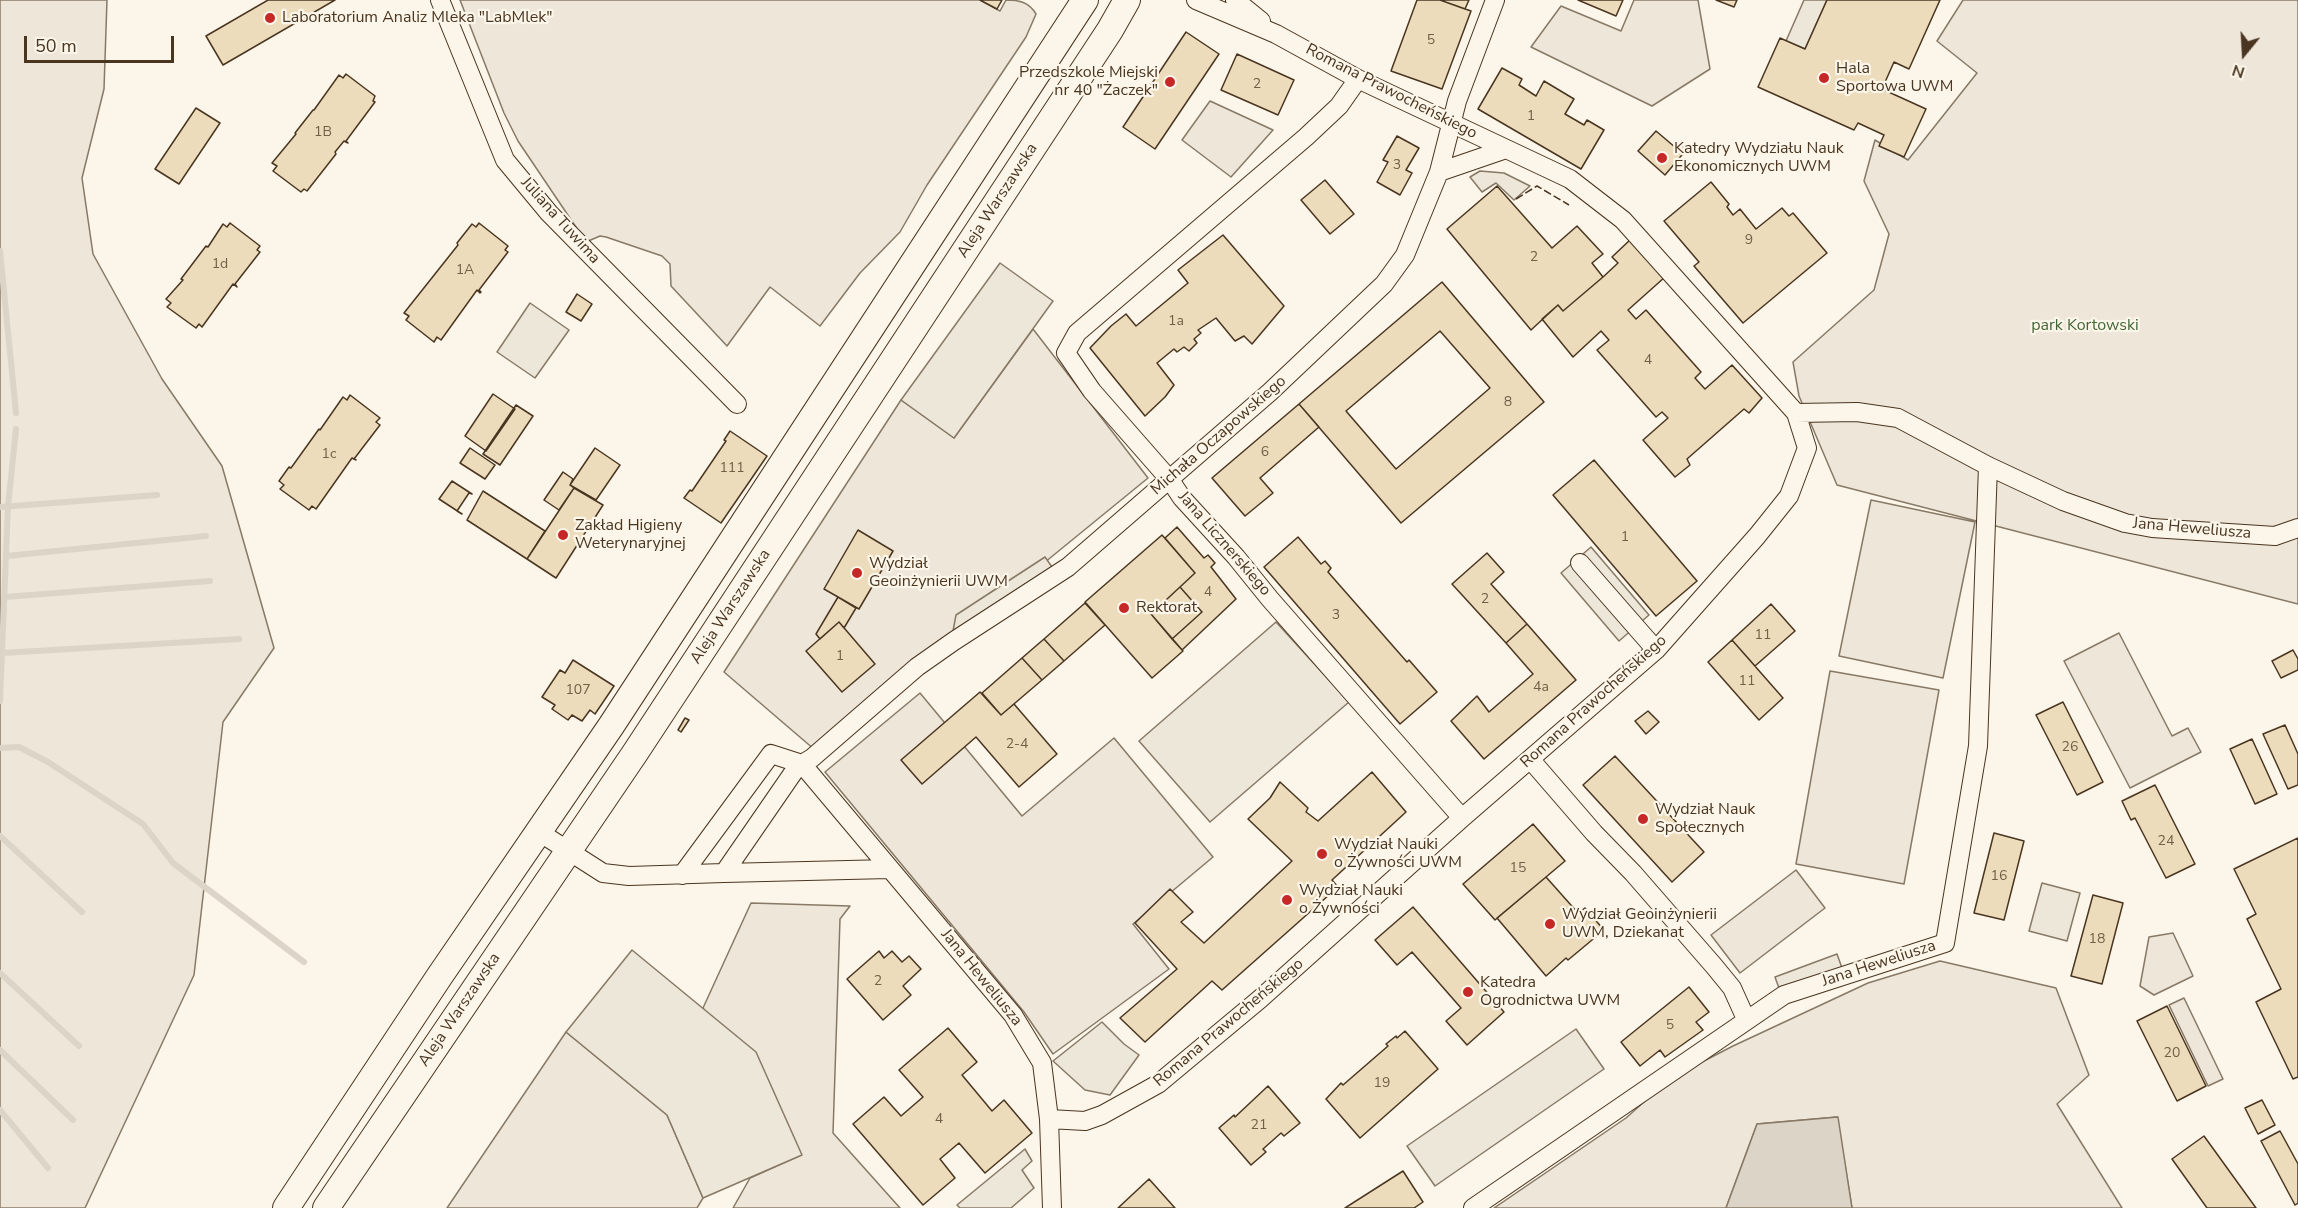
<!DOCTYPE html>
<html>
<head>
<meta charset="utf-8">
<style>
  body { margin:0 }
  #map { position:relative; width:2298px; height:1208px; overflow:hidden; background:#fbf6e9; font-family:"Nunito Sans",sans-serif }
  canvas { display:block }
  .north { position:absolute; left:2214px; top:24px; width:60px; height:60px; -webkit-text-stroke:4px #fbf6e9; paint-order:stroke; rotate:198deg; font-size:16px; font-weight:700; line-height:24px; text-align:center; color:#4a3520 }
  .north::after { content:''; display:block; margin:auto; width:21px; height:27px; background:#4a3520; clip-path:polygon(50% 0,100% 100%,50% 72%,0 100%) }
  .scale { position:absolute; left:24px; top:36px; width:150px; height:27px; box-sizing:border-box; border:3px solid #4a3520; border-top:0; padding-left:8px; font-size:18px; line-height:21px; white-space:nowrap; color:#4a3520; -webkit-text-stroke:4px #fbf6e9; paint-order:stroke }
</style>
</head>
<body>
<div id="map">
<canvas width="2298" height="1208"></canvas>
<div class="north">N</div>
<div class="scale">50 m</div>
</div>
<script>
const ctx = document.querySelector('canvas').getContext('2d');
ctx.lineJoin = 'round';
function fill(path, color) { ctx.fillStyle = color; ctx.fill(path, 'evenodd'); }
function stroke(path, color, width, dash) { ctx.strokeStyle = color; ctx.lineWidth = width; ctx.lineCap = dash ? 'butt' : 'round'; ctx.setLineDash(dash || []); ctx.stroke(path); }
function label(font, color, halo, rows, align = 'center') {
  ctx.font = font + ' "Nunito Sans",sans-serif'; ctx.lineWidth = 4.5; ctx.setLineDash([]); ctx.textBaseline = 'middle'; ctx.strokeStyle = halo; ctx.fillStyle = color; for (const [text, x, y, turn = 0] of rows) {
    ctx.save(); ctx.translate(x, y); ctx.rotate((+turn || 0) * Math.PI / 180); ctx.textAlign = isNaN(turn) ? turn : align; if (halo) ctx.strokeText(text, 0, 0); ctx.fillText(text, 0, 0); ctx.restore();
  }
}
const green = new Path2D(`
  M0,0H107L104,89L82,178L93,254L162,379L222,466L274,648L223,722L194,975L85,1208H0Z
  M460,0H980L1000,11L1006,0C1019,0 1029,2 1036,14L1026,37L927,185L900,232L860,273L820,326L770,287L727,346L671,286L670,264L662,256L606,237L600,236L586,242L518,141L504,113Z
  M1634,0H1698L1710,69L1652,106L1531,47L1561,6L1621,31Z
  M1963,0H2298V604L1837,485L1799,396L1793,362L1874,290L1889,234L1864,181L1875,140L1908,160L1977,73L1937,41Z
  M1210,101L1273,130L1231,177L1182,140Z
  M1033,329L1148,478L815,750L724,672L901,400L954,438Z
  M1871,500L1975,522L1943,678L1839,656Z
  M2119,633L2172,736L2188,728L2201,752L2130,788L2064,661Z
  M1830,671L1939,690L1904,884L1796,864Z
  M920,693L1022,816L1114,738L1213,857L1133,924L1169,969L1053,1054L1024,1012L825,772Z
  M1796,870L1825,908L1740,973L1711,935Z
  M751,903L850,906L840,919L833,1133L900,1208H733L750,1178L801,1155L703,1008Z
  M2173,933L2193,976L2154,995L2140,986L2149,937Z
  M1940,961L2056,988L2089,1075L2057,1104L2122,1208H1852L1837,1117L1757,1124L1726,1208H1494L1626,1118L1671,1078L1733,1046L1868,983Z
  M2184,998L2223,1079L2208,1086L2169,1005Z
  M566,1032L667,1115L703,1198L697,1208H447Z`);
const parking = new Path2D(`
  M1804,0H1827L1805,49L1786,41Z
  M1480,171L1504,173L1530,186L1514,200L1496,183L1482,192L1470,177Z
  M1000,263L1053,301L954,438L901,400Z
  M530,303L569,330L535,378L497,352Z
  M1591,547L1649,615L1619,641L1561,573Z
  M1045,557L1052,567L953,631L956,615Z
  M1276,622L1349,702L1210,822L1139,741Z
  M2042,883L2080,893L2067,941L2029,931Z
  M632,950L756,1052L802,1155L703,1198L667,1115L566,1032Z
  M1837,954L1842,968L1780,991L1775,977Z
  M1102,1022L1124,1044L1139,1055L1110,1095L1085,1090L1053,1061Z
  M1576,1029L1604,1069L1435,1186L1407,1146Z
  M1025,1149L1032,1161L1022,1170L1034,1188L1011,1208H960L957,1205Z`);
const water = new Path2D(`
  M1838,1117L1852,1208H1726L1757,1124Z`);
const stream = new Path2D(`
  M0,251L16,413
  M0,507L157,495
  M6,556L206,536
  M5,597L210,581
  M2,653L239,639
  M0,701L8,506L16,429
  M0,748L19,747L48,762L143,824L173,863L304,962
  M0,836L82,912
  M0,973L79,1046
  M0,1050L73,1120
  M0,1110L48,1168`);
const building = new Path2D(`
  M268,0H335L223,65L206,36Z
  M980,0H1002L997,9Z
  M1417,0H1440L1471,11L1442,89L1391,71Z
  M1440,0H1469L1465,9Z
  M1578,0H1623L1616,16Z
  M1716,0H1737L1734,7Z
  M1827,0H1940L1909,69L1894,62L1882,89L1926,109L1904,157L1879,146L1884,135L1858,123L1854,130L1758,87L1780,38L1805,49Z
  M1186,32L1219,54L1155,149L1123,127Z
  M1237,54L1294,80L1278,115L1221,90Z
  M1502,68L1522,79L1519,85L1536,96L1544,81L1574,99L1565,114L1584,125L1587,120L1604,130L1581,169L1478,109Z
  M346,74L375,96L373,101L375,102L346,141L348,143L344,141L335,152L336,154L307,191L304,189L301,192L273,171L277,166L272,163L296,134L295,133L313,110H314L339,75L343,78Z
  M196,108L220,123L179,184L155,169Z
  M1656,131L1676,148L1680,143L1687,149L1665,175L1638,151Z
  M1397,136L1419,148L1406,170L1412,173L1400,195L1377,182L1388,162L1383,160Z
  M1325,180L1354,214L1330,234L1301,200Z
  M1711,182L1729,204L1727,207L1733,215L1740,209L1756,229L1782,208L1789,216L1793,213L1827,253L1743,323L1694,266L1699,262L1664,221Z
  M1497,186L1552,248L1577,226L1603,254L1592,263L1603,277L1563,311L1558,305L1531,330L1447,229Z
  M230,223L260,246L257,250L260,252L235,284L237,287L233,284L202,327L199,324L196,328L167,307L171,303L166,299L183,280L181,279L206,246L208,247L223,224L227,227Z
  M479,223L508,246L505,250L508,252L479,290L481,292L480,293L477,290L441,340L437,337L434,342L406,320L409,316L404,313L458,245L457,243L472,224L476,227Z
  M1223,235L1284,306L1252,344L1244,336L1235,341L1216,318L1198,330L1201,333L1194,339L1197,343L1189,351L1184,347L1177,352L1174,349L1157,363L1174,385L1165,397L1145,416L1090,348L1111,326L1126,314L1136,326L1188,283L1178,270Z
  M1631,239L1665,277L1628,310L1636,319L1646,310L1701,372L1695,378L1705,389L1732,365L1762,398L1749,413L1744,409L1687,459L1690,465L1675,477L1643,440L1668,418L1662,412L1656,417L1597,350L1609,340L1601,331L1573,357L1542,319L1558,305L1563,311L1603,277L1618,263L1612,257Z
  M1442,282L1544,402L1401,523L1299,404ZM1440,331L1490,388L1396,469L1346,411Z
  M577,294L592,304L581,321L566,312Z
  M493,394L515,409L486,451L465,436Z
  M350,395L380,418L376,422L380,425L354,459L356,460L352,458L316,509L312,506L309,510L280,489L284,485L279,481L289,467L291,468L319,429L320,430L343,397L347,400Z
  M1299,404L1319,427L1260,478L1273,493L1245,516L1212,478Z
  M516,405L533,416L500,465L483,454Z
  M730,431L767,456L721,523L684,498L690,490L692,491L726,441L724,440Z
  M470,448L495,465L485,479L460,463Z
  M595,448L620,465L596,500L570,485Z
  M1594,460L1697,581L1656,616L1553,495Z
  M563,472L573,479L570,485L574,488L559,510L544,500Z
  M452,481L472,494L469,493L457,511L462,514L439,499Z
  M574,488L603,505L556,578L527,559Z
  M483,491L545,531L527,559L467,520Z
  M1177,527L1204,558L1208,555L1215,563L1211,567L1236,599L1182,650L1172,639L1202,612L1180,587L1195,573L1165,538Z
  M858,530L893,551L859,609L824,589Z
  M1162,535L1195,573L1151,614L1183,651L1152,678L1085,602Z
  M1298,537L1321,564L1325,561L1331,568L1328,572L1407,662L1409,660L1437,692L1400,724L1264,567Z
  M1487,553L1504,572L1491,584L1527,624L1506,643L1452,584Z
  M1180,587L1202,612L1172,639L1151,614Z
  M838,597L856,608L844,628L839,622L820,639L816,634Z
  M1085,603L1105,625L1064,661L1044,639Z
  M1771,604L1795,631L1755,666L1732,640Z
  M839,622L875,664L842,692L806,651Z
  M1527,624L1576,680L1484,759L1451,721L1477,696L1489,712L1533,674L1506,643Z
  M1044,639L1064,661L1042,680L1022,658Z
  M1732,640L1783,698L1759,720L1708,662Z
  M2293,650L2298,659V670L2281,678L2272,661Z
  M1022,658L1042,680L1001,715L982,693Z
  M573,660L614,686L595,714L590,710L582,721L572,715L568,720L552,709L555,705L542,697L560,670L565,673Z
  M980,692L1001,715L1014,704L1057,754L1019,787L976,737L922,784L901,760Z
  M2063,702L2103,782L2077,795L2036,715Z
  M1648,711L1659,722L1646,734L1635,721Z
  M685,718L689,720L681,732L678,730Z
  M2285,725L2298,754V785L2288,789L2263,734Z
  M2252,739L2277,794L2255,804L2230,749Z
  M1615,756L1704,852L1672,882L1583,785Z
  M1372,772L1406,812L1332,880L1338,887L1222,990L1212,981L1145,1042L1120,1018L1177,969L1135,923L1170,889L1193,912L1181,922L1204,943L1292,861L1248,819L1270,798L1280,782L1308,808L1306,812L1318,821Z
  M2155,785L2195,864L2166,878L2135,818L2131,820L2122,801Z
  M1533,824L1565,861L1495,920L1463,884Z
  M1994,833L2024,841L2004,920L1974,913Z
  M2298,838V1077L2293,1079L2256,1002L2281,989L2247,919L2256,914L2234,869Z
  M1546,877L1578,913L1585,908L1604,930L1568,960L1566,958L1546,976L1497,918Z
  M2093,895L2123,903L2102,984L2071,976Z
  M1413,907L1504,1012L1467,1045L1446,1021L1461,1008L1412,952L1397,965L1375,940Z
  M879,951L884,958L892,951L902,962L909,956L921,969L903,986L911,995L883,1020L847,979Z
  M1689,987L1709,1012L1696,1022L1703,1030L1665,1057L1660,1050L1640,1066L1621,1042Z
  M2167,1006L2206,1086L2177,1101L2137,1021Z
  M948,1028L977,1062L962,1075L992,1111L1004,1100L1032,1133L985,1173L959,1143L940,1159L955,1178L923,1205L853,1124L884,1097L901,1116L923,1097L899,1070Z
  M1405,1031L1438,1069L1360,1138L1326,1099L1341,1083L1343,1085L1388,1046L1386,1044L1396,1036L1397,1038Z
  M1268,1086L1300,1123L1284,1136L1281,1133L1263,1149L1266,1152L1251,1165L1219,1128L1234,1115L1235,1117Z
  M2262,1100L2275,1125L2258,1134L2245,1108Z
  M2280,1131L2298,1164V1203L2295,1205L2261,1141Z
  M2204,1136L2256,1208H2207L2172,1159Z
  M1403,1171L1423,1202L1414,1208H1345Z
  M1149,1179L1175,1208H1118Z`);
const street = new Path2D(`
  M440,0L505,160L549,213L737,404
  M1235,0L1261,21
  M1358,79L1339,106L1306,137L1077,333L1066,353L1092,391L1170,480L1182,498L1236,557L1270,599L1462,818
  M1439,172L1506,149
  M1796,413L1857,412L1898,418L1988,466L2063,501L2125,523L2152,528L2275,536L2298,528
  M1580,563L1656,650
  M1530,759L1594,833L1633,873L1714,966L1732,988L1746,1019
  M539,832L603,873L629,876L724,873L795,770L802,764L1013,1015L1042,1063L1049,1119L1052,1208
  M724,873L889,869
  M682,875L771,754L802,764L812,758L917,667L954,641L1068,567L1270,392L1384,284L1405,255L1439,172L1457,101L1495,0
  M1049,1119L1085,1121L1102,1115L1158,1084L1260,999L1462,818L1656,650L1757,536L1789,496L1807,448L1796,413L1623,220L1570,179L1358,79L1276,34L1196,0
  M1473,1208L1784,995L1945,943L1978,746L1988,466`);
const secondary = new Path2D(`
  M286,1208L439,977L611,726L1085,0
  M326,1208L635,753L1110,30L1127,0`);
const fence = new Path2D(`
  M1516,199L1537,186L1569,205`);
const markers = [
  [270,18,6,"#c62828"],
  [1824,78,6,"#c62828"],
  [1170,82,6,"#c62828"],
  [1662,158,6,"#c62828"],
  [563,535,6,"#c62828"],
  [857,573,6,"#c62828"],
  [1124,608,6,"#c62828"],
  [1643,819,6,"#c62828"],
  [1322,854,6,"#c62828"],
  [1287,900,6,"#c62828"],
  [1550,924,6,"#c62828"],
  [1468,992,6,"#c62828"]
];
const numberNames = [
  ["5",1431,41],
  ["2",1257,85],
  ["1",1531,117],
  ["1B",323,133],
  ["3",1397,166],
  ["9",1749,241],
  ["2",1534,258],
  ["1d",220,265],
  ["1A",465,271],
  ["1a",1176,322],
  ["4",1648,361],
  ["8",1508,403],
  ["6",1265,453],
  ["1c",329,455],
  ["111",732,469],
  ["1",1625,538],
  ["4",1208,593],
  ["2",1485,600],
  ["3",1336,616],
  ["11",1763,636],
  ["1",840,657],
  ["11",1747,682],
  ["4a",1541,688],
  ["107",578,691],
  ["2-4",1017,745],
  ["26",2070,748],
  ["24",2166,842],
  ["15",1518,869],
  ["16",1999,877],
  ["18",2097,940],
  ["2",878,982],
  ["5",1670,1026],
  ["20",2172,1054],
  ["19",1382,1084],
  ["4",939,1120],
  ["21",1259,1126]
];
const poiNames = [
  ["Laboratorium Analiz Mleka \"LabMlek\"",282,18],
  ["Hala",1836,69],
  ["Sportowa UWM",1836,87],
  ["Przedszkole Miejski",1158,73,"right"],
  ["nr 40 \"Żaczek\"",1158,91,"right"],
  ["Katedry Wydziału Nauk",1674,149],
  ["Ekonomicznych UWM",1674,167],
  ["Zakład Higieny",575,526],
  ["Weterynaryjnej",575,544],
  ["Wydział",869,564],
  ["Geoinżynierii UWM",869,582],
  ["Rektorat",1136,608],
  ["Wydział Nauk",1655,810],
  ["Społecznych",1655,828],
  ["Wydział Nauki",1334,845],
  ["o Żywności UWM",1334,863],
  ["Wydział Nauki",1299,891],
  ["o Żywności",1299,909],
  ["Wydział Geoinżynierii",1562,915],
  ["UWM, Dziekanat",1562,933],
  ["Katedra",1480,983],
  ["Ogrodnictwa UWM",1480,1001]
];
const streetNames = [
  ["Romana Prawocheńskiego",1391,92,27],
  ["Aleja Warszawska",998,201,-57],
  ["Juliana Tuwima",560,221,48],
  ["Michała Oczapowskiego",1219,436,-41],
  ["Jana Heweliusza",2192,529,5],
  ["Jana Licznerskiego",1224,544,49],
  ["Aleja Warszawska",731,607,-57],
  ["Romana Prawocheńskiego",1594,702,-42],
  ["Jana Heweliusza",1879,964,-18],
  ["Jana Heweliusza",981,978,51],
  ["Aleja Warszawska",460,1010,-56],
  ["Romana Prawocheńskiego",1229,1023,-40]
];
const parkNames = [
  ["park Kortowski",2085,326]
];
fill(green, '#ede6d9');
stroke(green, '#887966', 1.5);
fill(parking, '#ede7d9');
stroke(parking, '#887966', 1.5);
fill(water, '#dcd4c6');
stroke(water, '#887966', 1.5);
stroke(stream, '#dcd4c6', 6);
fill(building, '#ecdcbc');
stroke(building, '#4a3520', 1.5);
stroke(street, '#4a3520', 20);
stroke(secondary, '#4a3520', 28);
stroke(street, '#fbf6e9', 18);
stroke(secondary, '#fbf6e9', 26);
stroke(fence, '#4a3520', 1.5, [8, 3]);
for (const [x, y, r, color] of markers) { const dot = new Path2D(); dot.arc(x, y, r, 0, 2 * Math.PI); ctx.fillStyle = color; ctx.fill(dot); stroke(dot, '#fbf6e9', 2); }
label('14px', '#725f47', null, numberNames);
label('16px', '#4a3520', '#fbf6e9', poiNames, 'left');
label('16px', '#4a3520', '#fbf6e9', streetNames);
label('16px', '#436837', '#fbf6e9', parkNames);
</script>
</body>
</html>
